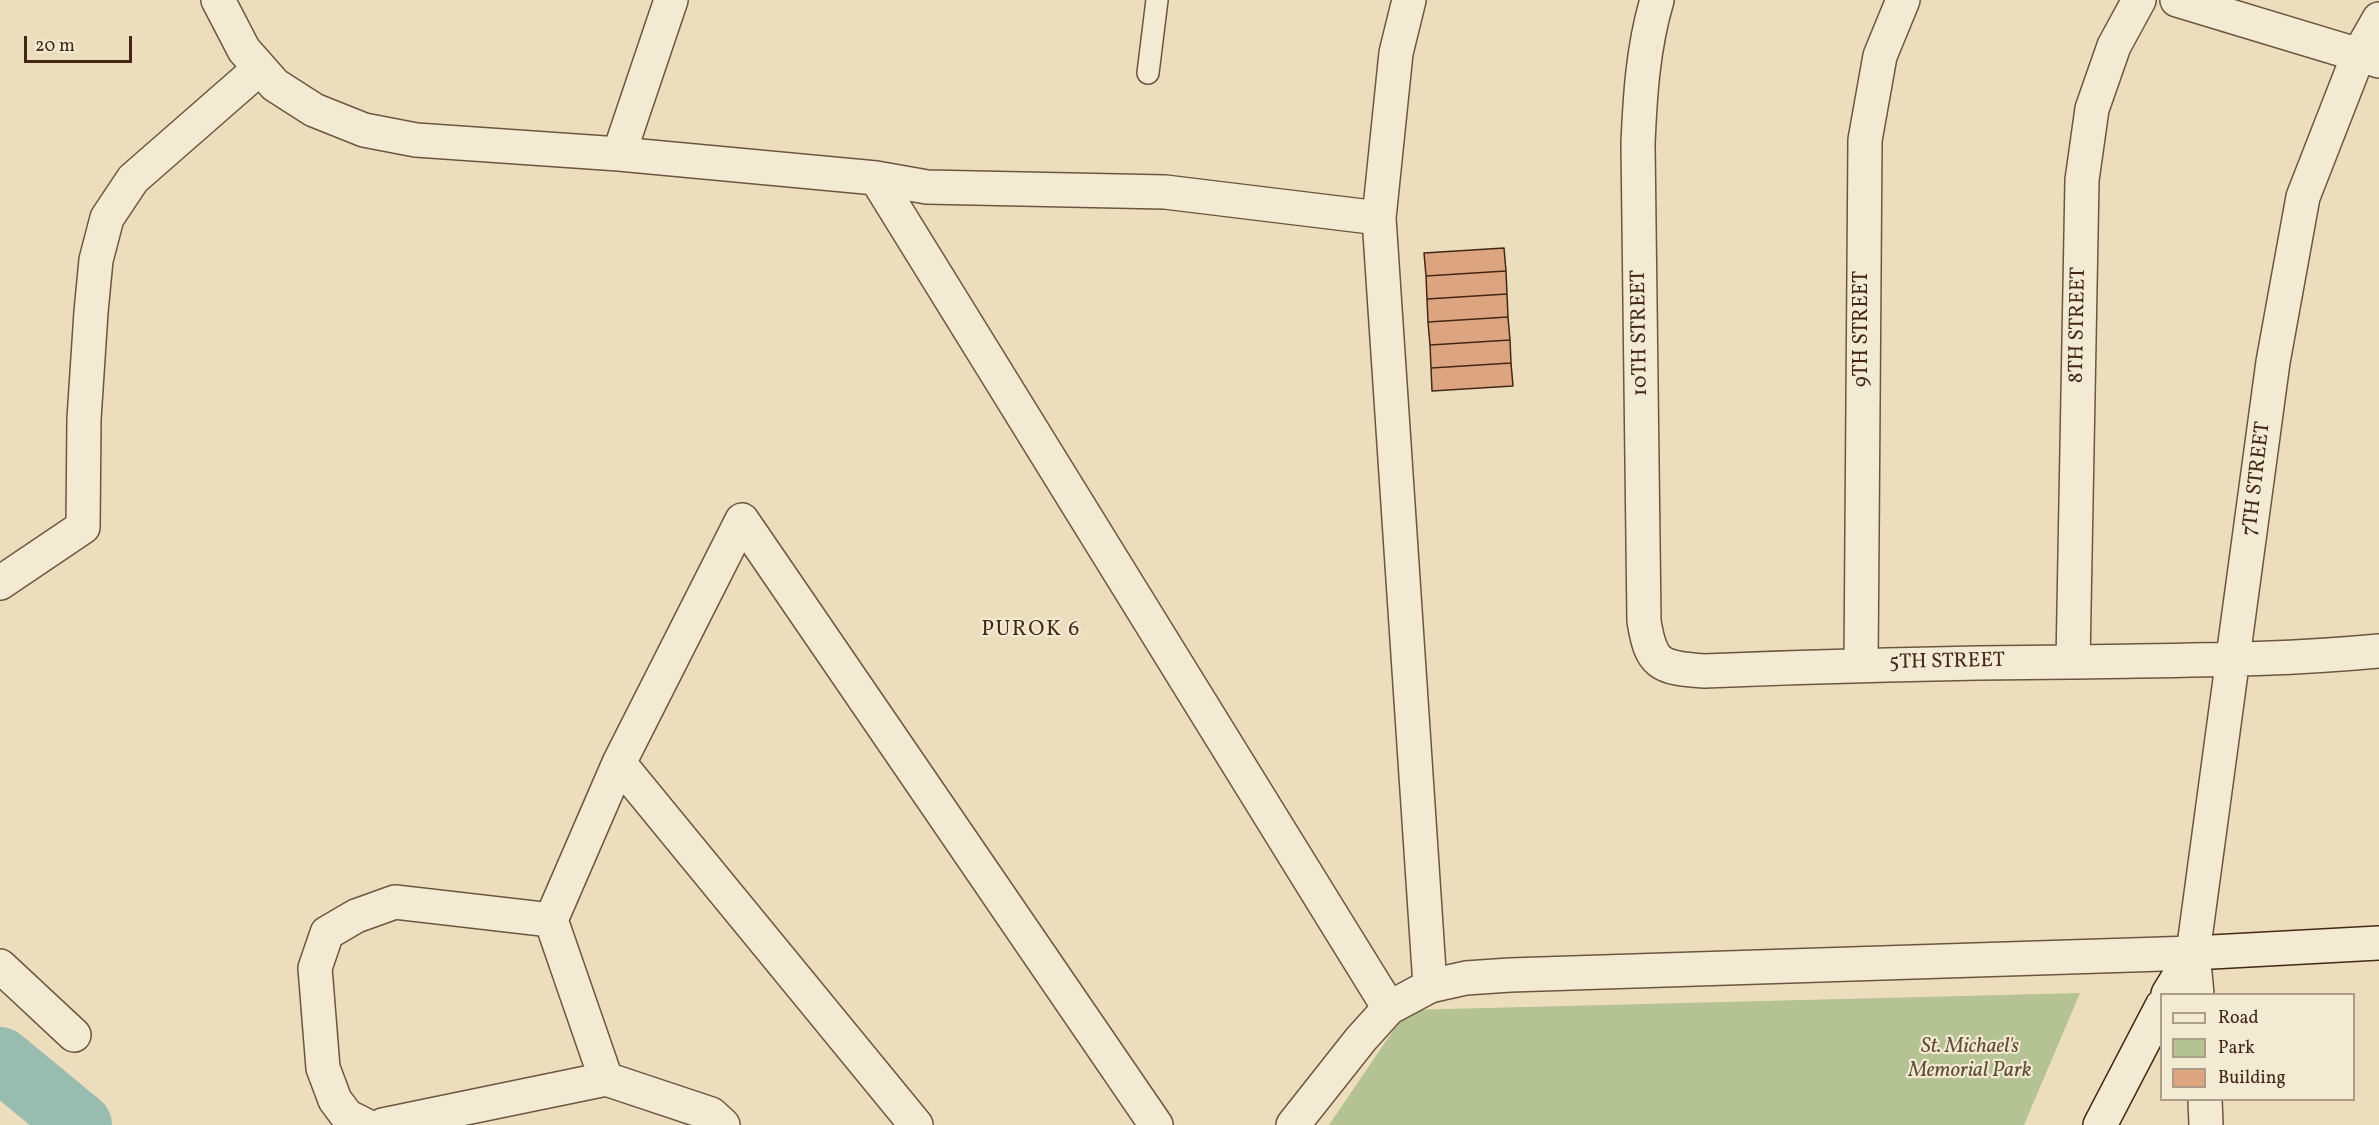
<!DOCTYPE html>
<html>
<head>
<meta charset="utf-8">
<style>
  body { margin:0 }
  #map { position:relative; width:2379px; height:1125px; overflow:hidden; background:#ecdebc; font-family:Vollkorn,serif }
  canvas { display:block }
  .legend { position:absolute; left:2160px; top:993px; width:195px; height:108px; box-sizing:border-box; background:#f3ead3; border:2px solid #ad9c87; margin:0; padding:8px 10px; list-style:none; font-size:18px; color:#442715 }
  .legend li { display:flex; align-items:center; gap:12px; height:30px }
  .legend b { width:30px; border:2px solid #ad9c87 }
  .scale { position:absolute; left:24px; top:36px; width:108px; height:27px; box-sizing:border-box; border:3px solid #442715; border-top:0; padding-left:8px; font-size:18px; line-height:21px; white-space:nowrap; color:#442715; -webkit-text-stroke:4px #f3ead3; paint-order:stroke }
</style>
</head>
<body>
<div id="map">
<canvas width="2379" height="1125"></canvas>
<ul class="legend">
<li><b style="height:8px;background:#f3ead3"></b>Road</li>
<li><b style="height:16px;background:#b5c293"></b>Park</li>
<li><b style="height:16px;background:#dca47f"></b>Building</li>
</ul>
<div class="scale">20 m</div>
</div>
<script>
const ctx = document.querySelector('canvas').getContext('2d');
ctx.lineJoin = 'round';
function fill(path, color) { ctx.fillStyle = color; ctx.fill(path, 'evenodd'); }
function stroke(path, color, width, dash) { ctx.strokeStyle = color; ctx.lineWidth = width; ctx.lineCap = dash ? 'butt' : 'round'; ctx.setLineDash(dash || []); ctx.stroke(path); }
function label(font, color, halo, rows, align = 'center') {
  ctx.font = font + ' Vollkorn,serif'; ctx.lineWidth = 4.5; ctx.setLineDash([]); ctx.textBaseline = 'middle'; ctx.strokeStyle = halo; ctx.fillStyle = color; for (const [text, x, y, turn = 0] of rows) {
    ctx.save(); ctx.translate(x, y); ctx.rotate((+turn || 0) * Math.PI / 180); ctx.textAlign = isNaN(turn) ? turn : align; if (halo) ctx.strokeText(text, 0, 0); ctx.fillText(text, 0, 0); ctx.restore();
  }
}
const green = new Path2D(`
  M2080,993L2024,1125H1329L1407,1010Z`);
const river = new Path2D(`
  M0,1059L80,1125`);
const building = new Path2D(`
  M1504,248L1506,271L1426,276L1424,253Z
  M1506,271L1507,294L1427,299L1426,276Z
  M1507,294L1508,317L1428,322L1427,299Z
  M1508,317L1510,340L1430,345L1428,322Z
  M1510,340L1511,363L1431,368L1430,345Z
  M1511,363L1513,386L1432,391L1431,368Z`);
const service = new Path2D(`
  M1148,73L1157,0`);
const minor = new Path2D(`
  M218,0L244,50L275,85L314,110L364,130L416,140L619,154L876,178L927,187L1165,192L1379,218
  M1409,0L1396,53L1379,218L1430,986
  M1657,0C1643,47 1640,96 1638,144L1644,621C1651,665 1660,668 1704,671C1826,666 1948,663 2071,662C2174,660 2276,661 2379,651
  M2177,0L2379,61
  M619,154L671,0
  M876,178L1389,1008
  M0,583L83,527L84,419L91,312L96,260L107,218L133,179L260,68
  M2073,662L2082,180L2092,109L2114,46L2139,0
  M1861,665L1865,140L1880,56L1903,0
  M619,763L916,1125
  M0,966L74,1035
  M2197,994L2193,953L2273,362L2303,197L2358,56L2379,19
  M606,1079L551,920L619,763L742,520L1156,1125
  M2205,1100L2206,1125
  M365,1125L347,1116L335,1100L323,1068L315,968L327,933L356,916L395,902L551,920
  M383,1125L606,1079L711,1114L723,1125`);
const tertiary = new Path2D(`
  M1293,1125L1361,1039L1389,1008L1430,986L1466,978L1510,975L2193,953`);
const secondary = new Path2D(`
  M2168,994L2193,953L2379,943
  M2100,1125L2162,1006`);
const streetNames = [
  ["8TH STREET",2079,325,-89],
  ["9TH STREET",1863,329,-90],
  ["10TH STREET",1641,333,-91],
  ["7TH STREET",2258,479,-83],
  ["5TH STREET",1947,663,-1]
];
const parkNames = [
  ["St. Michael's",1970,1048],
  ["Memorial Park",1970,1072]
];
const neighbourhoodNames = [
  ["PUROK 6",1031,631]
];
fill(green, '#b5c293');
stroke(river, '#99bcb1', 64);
fill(building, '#dca47f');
stroke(building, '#442715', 1.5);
stroke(service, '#6e553f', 24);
stroke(minor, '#6e553f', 36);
stroke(tertiary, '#6e553f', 36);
stroke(secondary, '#442715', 36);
stroke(service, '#f3ead3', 21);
stroke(minor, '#f3ead3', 33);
stroke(tertiary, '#f3ead3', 33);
stroke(secondary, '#f3ead3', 33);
label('21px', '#442715', '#f3ead3', streetNames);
label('italic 21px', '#604e34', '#f3ead3', parkNames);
ctx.letterSpacing = '1.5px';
label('22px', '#442715', '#f3ead3', neighbourhoodNames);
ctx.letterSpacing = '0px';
</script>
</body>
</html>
